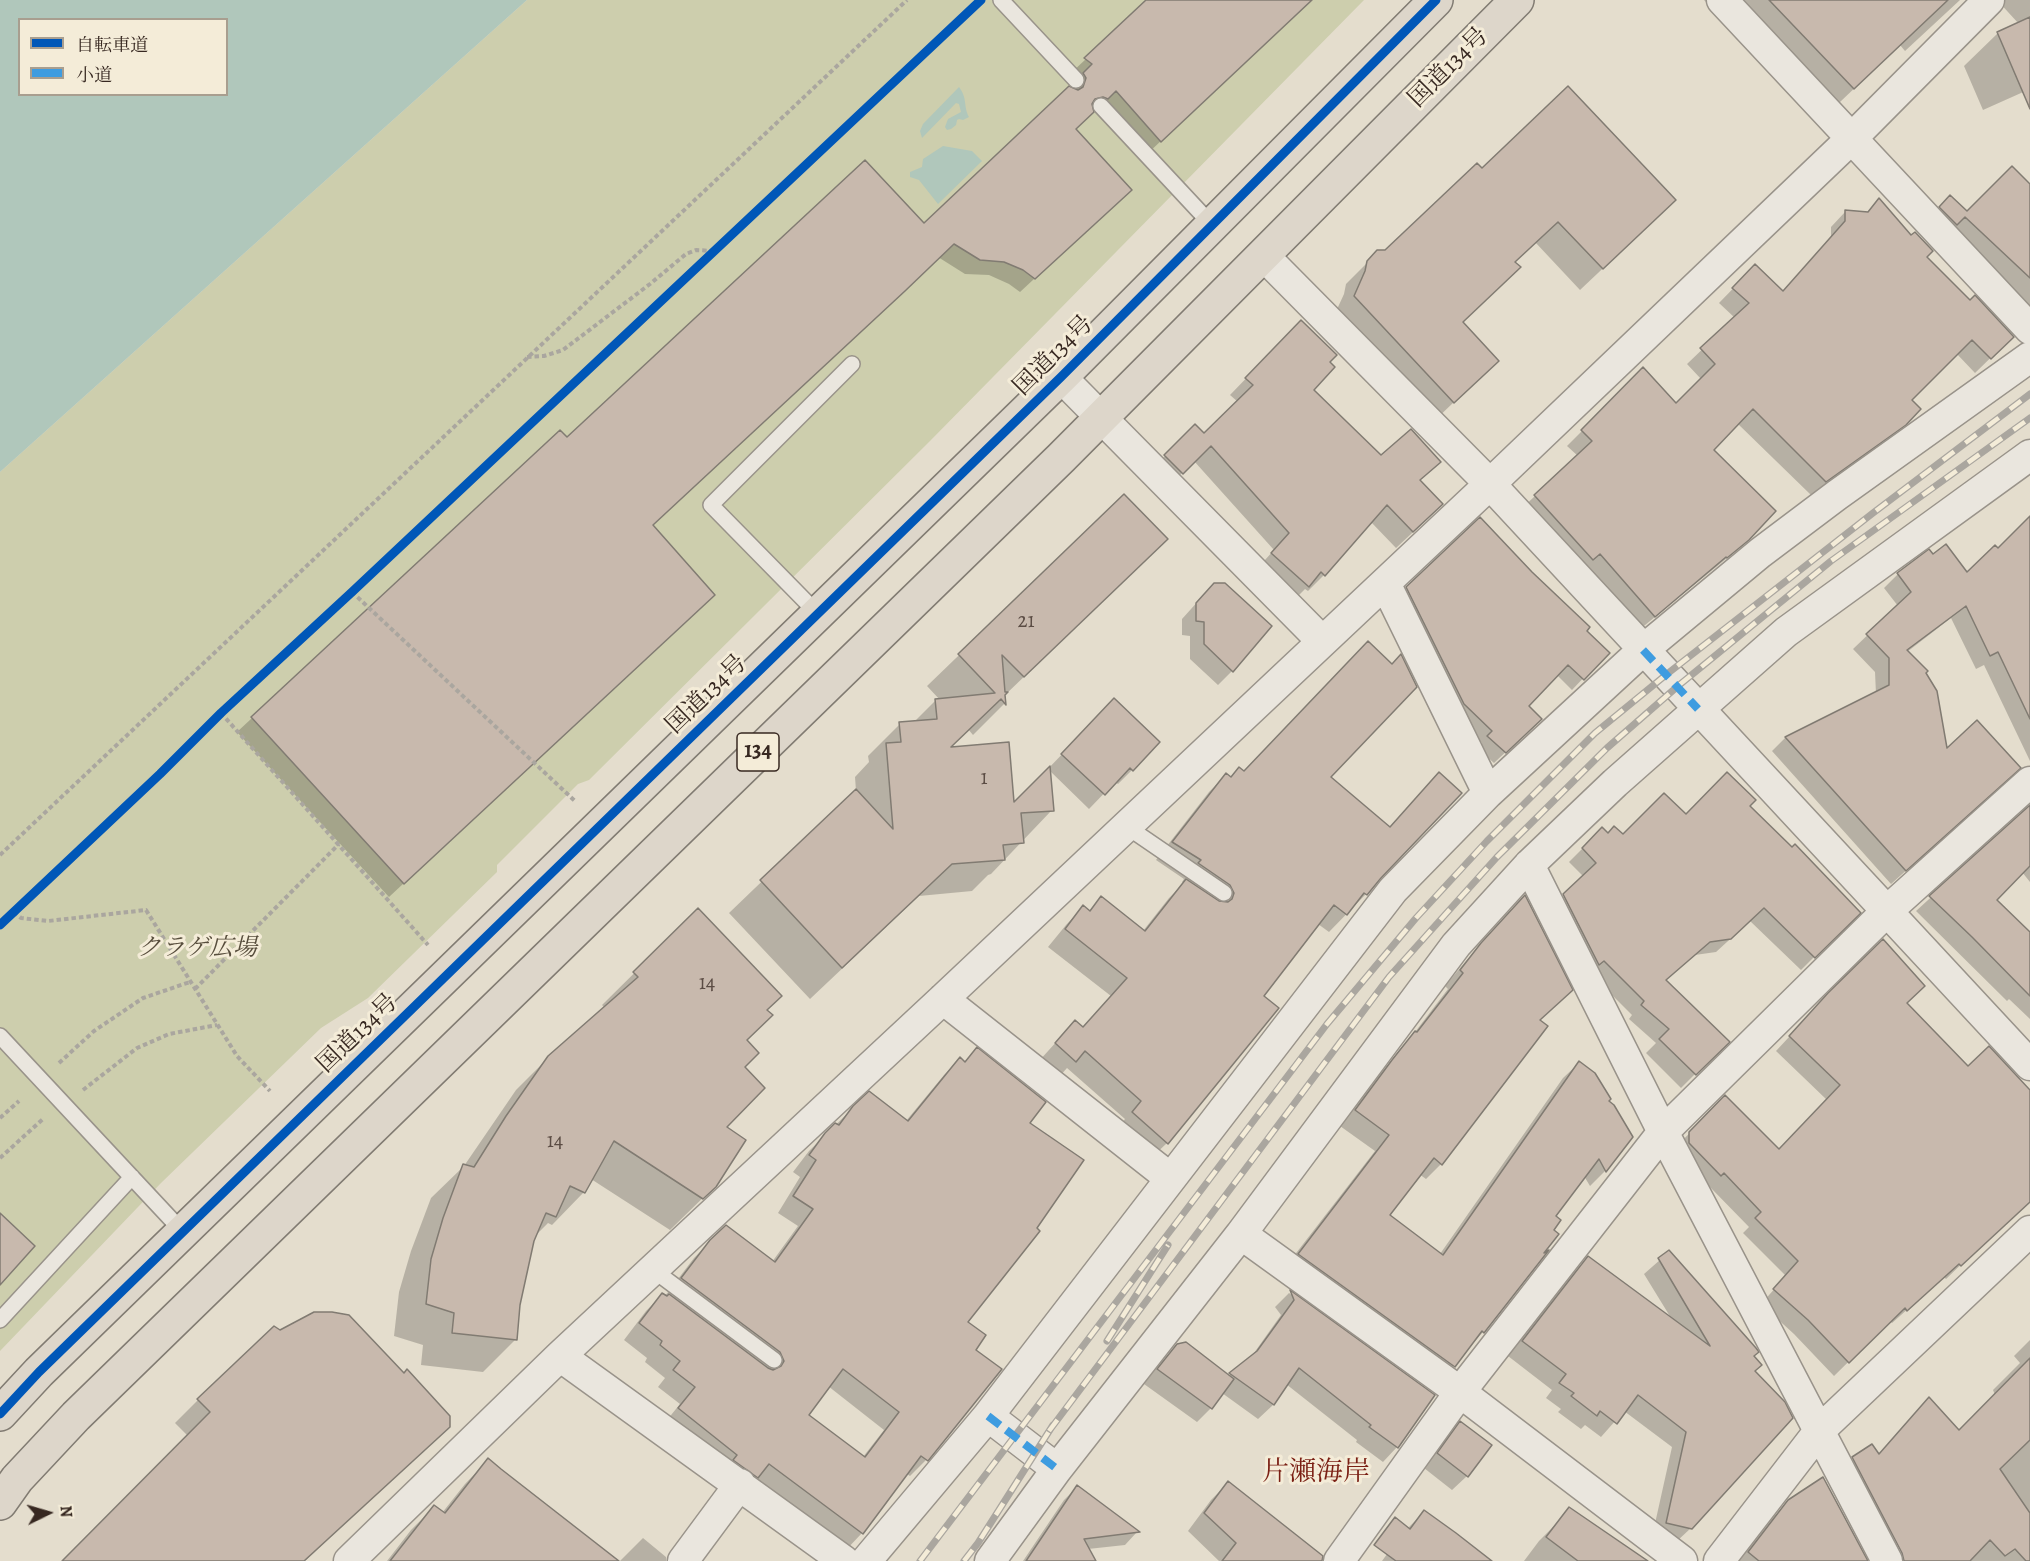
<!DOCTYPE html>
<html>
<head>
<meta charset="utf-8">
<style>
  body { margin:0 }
  #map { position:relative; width:2030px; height:1561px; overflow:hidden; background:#e4ddcd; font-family:Alegreya,"Noto Serif JP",serif }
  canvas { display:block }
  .legend { position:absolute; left:18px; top:18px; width:210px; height:78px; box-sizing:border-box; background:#f4ecd8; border:2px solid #a89e8f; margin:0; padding:8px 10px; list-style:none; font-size:18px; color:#372821 }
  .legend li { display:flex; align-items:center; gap:12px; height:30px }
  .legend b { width:30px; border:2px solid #a89e8f }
  .north { position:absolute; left:18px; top:1483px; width:60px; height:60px; -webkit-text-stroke:4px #f4ecd8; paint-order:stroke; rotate:85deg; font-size:16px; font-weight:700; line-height:24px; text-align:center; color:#372821 }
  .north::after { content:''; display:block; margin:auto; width:21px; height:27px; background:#372821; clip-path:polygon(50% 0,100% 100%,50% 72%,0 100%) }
</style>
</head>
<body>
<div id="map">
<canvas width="2030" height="1561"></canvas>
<ul class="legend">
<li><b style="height:8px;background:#0057b8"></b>自転車道</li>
<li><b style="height:8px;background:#3e9ce0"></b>小道</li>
</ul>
<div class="north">N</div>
</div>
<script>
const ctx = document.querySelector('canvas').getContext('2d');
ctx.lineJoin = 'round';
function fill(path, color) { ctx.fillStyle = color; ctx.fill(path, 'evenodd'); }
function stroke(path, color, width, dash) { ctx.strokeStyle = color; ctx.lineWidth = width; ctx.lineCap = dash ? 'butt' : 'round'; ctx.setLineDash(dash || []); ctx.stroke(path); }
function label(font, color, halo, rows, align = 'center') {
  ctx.font = font + ' Alegreya,"Noto Serif JP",serif'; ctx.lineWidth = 6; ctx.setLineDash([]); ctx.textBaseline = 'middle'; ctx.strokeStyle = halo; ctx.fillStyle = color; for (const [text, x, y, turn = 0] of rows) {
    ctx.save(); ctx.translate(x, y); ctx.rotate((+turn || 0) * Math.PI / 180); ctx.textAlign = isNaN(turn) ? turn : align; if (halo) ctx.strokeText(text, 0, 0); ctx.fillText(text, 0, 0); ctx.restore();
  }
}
const green = new Path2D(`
  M527,0H1364L930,441L589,780L578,784L497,865V872L368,998L321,1028L161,1183L0,1351V472Z`);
const water = new Path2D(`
  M0,0H527L0,472ZM20,20H226V94H20Z
  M959,87C968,99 963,106 969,117L963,120L959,119L957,120L956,125L951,129L947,130L945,127L948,119L961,112L959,104L956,103L922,138L920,131L923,124Z
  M943,146L972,151L982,161L938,204L919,180L910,177V172L922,167L923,159Z`);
const shadow = new Path2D(`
  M1149,0H1311L1146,155L1101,104L1074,130L1115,204L1020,292L1009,284L989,275L965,274L938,257L651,525L698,609L389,897L237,732L560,432L567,439L924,225L1069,89L1079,79L1071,73Z
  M1704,0H1960L1905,51L1900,45L1820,121Z
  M1997,0H2030V89L1983,110L1964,66L1998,33L2019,24Z
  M1482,170L1652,222L1580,290L1535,242L1514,263L1461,323L1475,382L1432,423L1333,318L1344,294L1346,284L1378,252L1386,251Z
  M2030,186V307L1921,227L1950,198L1967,213Z
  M1879,200L1925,257L1970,302L2012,337L1975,373L1956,353L1910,400L1919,409L1889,439L1811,495L1737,423L1712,450L1748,539L1732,554L1639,630L1520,510L1578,456L1567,446L1643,370L1675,405L1701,379L1687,364L1735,318L1719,303L1755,266L1782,292L1831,237V227L1845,212L1866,213Z
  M1284,339L1328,362L1312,390L1381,457L1439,462L1419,481L1425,521L1396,548L1371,522L1324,575L1308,591L1305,589L1291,603L1255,571L1274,550L1194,461L1165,490L1148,473L1195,426L1204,435L1238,402L1230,395Z
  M1124,496L1134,571L1004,696V704L973,735L968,729L948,749L1013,805L1100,715L1132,770L1118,784L1115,782L1089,809L1049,770L1052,810L991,874L988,875L972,891L919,896L810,999L729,913L856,791L855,777L869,762L868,756L900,724L913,723L936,700H940L927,686Z
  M2030,518V761L1984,665L1976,669L1951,618L1907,652L1924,673L1946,751L2005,782L1891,884L1772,751L1785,738L1876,694L1875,672L1853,649L1898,606L1884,588L1898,574L1933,556L1967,575L1998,550Z
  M1407,588L1585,631L1607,653L1572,690L1557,675L1527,707L1529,730L1494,763L1477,748L1482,743L1453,715L1396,599Z
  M1200,599L1232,671L1218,685L1190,659V636L1182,635V619Z
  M1239,769L1244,773L1329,777L1389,828L1439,774L1379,877L1366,894L1329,932L1318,924L1262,997L1277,1008L1167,1143L1149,1160L1116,1131L1125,1119L1067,1068L1058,1078L1039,1061L1058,1040L1082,1028L1111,996L1048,947L1066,925L1083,907L1089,911L1101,898L1143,931L1169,898L1184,883L1182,882L1184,879L1156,860L1209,792L1226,775L1230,778Z
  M1748,807L1858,913L1801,970L1750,921L1716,952L1695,955L1665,981L1727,1042L1681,1088L1646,1053L1656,1043L1629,1019L1632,1015L1590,973L1550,909L1584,877L1569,862L1602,829L1608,835L1623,836L1686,816Z
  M2030,807V882L2022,872L1995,900L2030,934V1019L2009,999L2007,1001L1916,911Z
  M698,910L765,1010L745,1040L743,1067L725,1127L715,1186L670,1230L591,1179L584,1192L552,1225L548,1223L534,1237L519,1304L516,1339L483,1372L421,1365L423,1345L394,1336L399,1292L411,1251L431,1198L464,1166L516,1090L549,1057L605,1008L602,1005Z
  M1509,913L1539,1021L1441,1164L1426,1179L1419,1174L1387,1215L1440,1254L1563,1078L1579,1063L1631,1137L1605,1171L1590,1186L1584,1176L1554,1217L1543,1255L1483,1332L1439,1382L1283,1270L1375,1151L1340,1126L1377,1077L1412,1036L1448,989L1445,986L1466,961Z
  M1905,1004L1968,1068L2030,1093V1200L2001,1229L2000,1227L1946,1279L1944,1277L1892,1323L1890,1321L1834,1376L1794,1334L1761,1304L1786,1276L1743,1233L1749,1227L1709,1186L1706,1188L1675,1148L1725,1097L1779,1150L1827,1100L1776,1051L1815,1009Z
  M977,1050L1028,1124L966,1322L974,1350L1000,1370L926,1460L910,1476L907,1474L862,1533L846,1550L663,1425L680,1404L658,1387L665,1378L645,1362L647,1358L624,1340L646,1311L662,1295L665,1296L694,1258L711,1241L772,1262L798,1226L778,1213L800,1177L793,1172L809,1151L854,1107L906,1121L944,1075L960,1059L964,1063ZM828,1386L884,1430L863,1457L807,1415Z
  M1669,1252L1752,1357L1691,1528L1676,1542L1652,1537L1672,1447L1624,1411L1601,1437L1585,1425L1581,1429L1558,1412L1561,1409L1546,1398L1552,1390L1508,1356L1574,1272L1588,1258L1671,1318L1644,1274Z
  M1289,1293L1433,1396L1397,1447L1383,1462L1356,1442L1357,1440L1286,1384L1273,1405L1258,1419L1222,1393L1211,1408L1197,1422L1144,1384L1163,1360L1178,1345L1228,1376L1249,1360L1281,1315L1275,1307Z
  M2030,1340V1561H1923L1996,1472L1876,1546L1838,1474L1853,1459L1878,1455L1959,1432L1995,1395L1993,1390L2020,1363L2014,1356Z
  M198,1400L449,1426L305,1561H64L188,1436L175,1423Z
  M1460,1423L1467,1476L1452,1490L1424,1468L1446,1438Z
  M488,1460L617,1561H387L411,1530L434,1507L442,1513L465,1484Z
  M1228,1483L1304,1561H1219L1188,1531L1211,1500Z
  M1077,1487L1137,1532L1125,1545L1088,1549L1086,1561H1023L1064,1500Z
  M1789,1501L1850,1561H1739L1774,1516Z
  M1424,1512L1491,1561H1382L1400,1536Z
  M1563,1517L1640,1561H1524L1539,1541Z
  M643,1538L666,1557V1561H620Z`);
const building = new Path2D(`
  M1146,0H1312L1161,142L1116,91L1108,99L1103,97L1095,99L1092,104L1094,112L1076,129L1132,190L1035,279L1023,270L1004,262L980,260L954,244L905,291L653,525L715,595L404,884L251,717L560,430L567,437L865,160L924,223L1069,86L1078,90L1083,87L1086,78L1083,73L1092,64L1084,58Z
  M1769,0H1948L1854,89Z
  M2030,17V109L1997,32Z
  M1568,86L1676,200L1603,269L1558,222L1515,262L1521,267L1463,322L1499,361L1454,403L1354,296L1365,271L1367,261L1377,250H1385L1477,163L1482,168Z
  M2012,166L2030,184V278L1965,217L1957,225L1939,207L1950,195L1967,211Z
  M1879,198L1911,235L1915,232L1933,251L1927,257L1970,300L1975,295L2014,337L1991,359L1972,340L1912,400L1921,409L1906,425L1826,482L1753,409L1714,450L1776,511L1749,540L1727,558L1726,557L1655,617L1600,554L1593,560L1534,495L1592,441L1581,430L1643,367L1676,403L1715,364L1700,348L1749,303L1732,288L1755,264L1783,291L1845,221V210L1868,212Z
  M1301,320L1337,355L1330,362L1335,367L1314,390L1381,455L1411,429L1441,462L1420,480L1443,504L1413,532L1387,505L1325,576L1321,572L1309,587L1271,553L1289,533L1211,446L1183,474L1164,455L1195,424L1204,433L1253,385L1245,378Z
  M1124,494L1168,539L1024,677L1002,655L1005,692H1008L1005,695L1006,705L1001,699L951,747L1009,742L1014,802L1050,766L1054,811L1021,813L1024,843L1003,845L1005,860L952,864L842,968L760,880L856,789L893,829L886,743L901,742L899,722L937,719L935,699L995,693L958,654Z
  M2030,516V719L1998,652L1990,656L1966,606L1907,650L1928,671L1926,673L1937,691L1947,748L1977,720L2021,768L1906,871L1785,737L1889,685V658L1866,634L1911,592L1897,573L1929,549L1933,554L1946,544L1967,572L1995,545L1998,548Z
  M1480,517L1532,572L1590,627L1587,631L1610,653L1584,680L1568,665L1529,706L1542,719L1506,753L1487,736L1492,731L1464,704L1406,587Z
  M1214,583H1225L1272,626L1233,672L1204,644V622L1196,621V603Z
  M1368,641L1392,664L1401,654L1417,687L1331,777L1390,827L1439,772L1462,793L1381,878L1367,895L1364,893L1347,915L1334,905L1264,996L1279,1008L1168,1144L1132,1112L1141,1101L1085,1051L1076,1062L1055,1043L1075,1020L1083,1027L1127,978L1065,929L1083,905L1090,911L1101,896L1145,931L1186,879L1219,901L1228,902L1232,899L1234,893L1230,885L1198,863L1201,860L1172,842L1226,773L1231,777L1239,767L1244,771Z
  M1114,698L1160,742L1133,771L1130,768L1105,795L1061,754Z
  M1727,772L1756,800L1750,806L1792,847L1795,844L1861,913L1815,958L1764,908L1731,939L1710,942L1666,980L1730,1042L1696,1075L1659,1039L1669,1029L1641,1005L1644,1001L1604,961L1599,965L1563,894L1596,863L1582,848L1602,827L1608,833L1614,826L1623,834L1664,793L1686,814Z
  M2030,805V866L1997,900L2030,932V996L1972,937L1929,896Z
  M1525,895L1573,990L1540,1020L1548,1026L1442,1165L1434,1158L1390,1215L1443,1255L1579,1061L1595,1073L1611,1099L1609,1101L1614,1105L1633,1137L1606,1172L1599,1159L1556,1216L1561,1220L1554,1230L1559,1234L1544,1253L1549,1250L1484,1333L1482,1331L1455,1367L1298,1254L1389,1135L1355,1110L1392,1060L1415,1031L1417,1032L1463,973L1460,970L1481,943Z
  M698,908L782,996L767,1010L773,1015L747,1040L759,1053L745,1067L765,1088L727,1127L746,1140L716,1187L703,1199L614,1141L585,1193L570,1186L556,1217L546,1213L534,1241L520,1305L517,1340L452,1333L454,1313L426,1304L431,1259L443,1218L463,1164L474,1167L506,1116L548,1056L638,977L633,972Z
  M1883,939L1925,986L1907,1003L1968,1066L1989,1046L2030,1090V1202L1961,1266L1959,1264L1907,1311L1905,1308L1849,1363L1808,1320L1773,1289L1798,1261L1755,1218L1761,1212L1724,1173L1721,1176L1689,1143V1132L1725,1095L1779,1149L1840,1085L1789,1036L1828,993Z
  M977,1047L1046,1102L1030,1123L1084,1160L1037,1228L1040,1231L968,1322L986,1335L976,1350L1002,1369L928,1461L921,1456L863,1534L769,1464L758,1478L733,1460L737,1455L678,1408L695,1387L673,1370L680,1361L660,1345L662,1341L639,1323L662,1293L667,1296L669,1294L768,1368L773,1370L781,1366L784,1361L780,1352L681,1278L710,1240L726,1225L775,1262L813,1209L793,1196L816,1160L809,1155L825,1133L835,1123L839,1125L853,1106L869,1091L908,1121L960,1057L965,1062ZM843,1369L899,1412L865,1457L809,1415Z
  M0,1213L35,1246L0,1285Z
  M1669,1250L1756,1348L1759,1352L1754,1356L1762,1365L1755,1371L1785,1402L1793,1418L1692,1529L1666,1523L1686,1432L1638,1395L1617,1424L1600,1411L1597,1416L1571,1396L1574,1393L1559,1383L1566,1374L1522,1341L1588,1256L1710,1346L1658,1258Z
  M1290,1290L1435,1395L1398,1448L1369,1427L1371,1425L1299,1368L1274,1405L1229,1373L1257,1351L1294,1300Z
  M314,1312H332L349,1315L404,1373L407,1369L450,1416V1427L304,1561H62L210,1412L197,1399L274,1326L280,1330Z
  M1186,1342L1234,1379L1212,1409L1157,1369L1177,1344Z
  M2030,1358V1440L2000,1469L2030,1513V1561H2026L2015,1549L2005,1556L1990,1540L1970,1561H1904L1902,1553L1852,1457L1872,1444L1879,1454L1929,1397L1959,1430Z
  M1460,1421L1492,1445L1468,1477L1437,1453Z
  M488,1458L501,1469L619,1561H390L434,1505L445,1513Z
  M1823,1477L1868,1561H1759L1748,1552L1788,1500Z
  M1228,1481L1323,1556L1322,1561H1222L1236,1543L1204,1513Z
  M1077,1485L1140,1532L1084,1539L1096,1561H1026Z
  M1569,1507L1648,1561H1578L1546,1537Z
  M1424,1510L1456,1533L1492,1561H1396L1374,1545L1395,1517L1410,1529Z`);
const path = new Path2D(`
  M527,357L544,356L563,350L650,284L686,254L696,250L713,251
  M352,592L576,802
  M221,713L428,945
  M0,855L907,0
  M14,912L21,918L48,921L146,910L237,1056L270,1091
  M195,989L339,844
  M59,1063L94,1031L143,998L190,982
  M83,1090L137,1048L169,1034L217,1025
  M0,1118L19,1101
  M0,1158L44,1118`);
const lane = new Path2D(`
  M1001,0L1076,80
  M1101,106L1212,225
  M818,614L711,505L852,364
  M1126,826L1224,893
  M0,1036L183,1232
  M652,1269L774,1360
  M0,1320L132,1177`);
const street = new Path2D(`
  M1722,0L2030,329
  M1263,255L1490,484L2030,1065
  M1061,377L1322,641
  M1385,583L1488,793
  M1529,865L1663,1132L1887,1561
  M943,999L1170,1178
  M1241,1234L1460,1392L1682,1561
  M560,1356L844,1561
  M988,1416L1057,1469
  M349,1561L560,1356L943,999L1490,484L1851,139L1989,0
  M683,1561L740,1484
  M866,1561L988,1416L1393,890L1488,793L1643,650L1760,553L1837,495L2030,357
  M990,1561L1057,1469L1241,1234L1456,945L1529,865L1615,783L1786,632L2030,455
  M1339,1561L1460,1392L1663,1132L1887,911L2030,782
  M1719,1561L1820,1430L2030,1231`);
const highway = new Path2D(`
  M0,1414L39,1372L1061,377L1436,0
  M0,1503L17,1479L76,1416L1061,458L1517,0`);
const rail = new Path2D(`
  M1107,1341L1168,1245
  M1049,1431L1389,977L1497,857L1607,748L1678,686L1831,561L2030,418
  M920,1561L1327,1024L1416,918L1487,841L1595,733L1667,674L1873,513L2030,394
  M964,1561L978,1543L1053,1425`);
const quiet = new Path2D(`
  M1643,650L1698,709
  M988,1416L1057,1469`);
const cycleway = new Path2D(`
  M0,925L160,774L221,713L352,592L981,0
  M0,1414L39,1372L1061,377L1436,0`);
const numberNames = [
  ["21",1026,622],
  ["1",984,779],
  ["14",707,984],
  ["14",555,1142]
];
const shields = [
  [758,752,42]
];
const shieldNames = [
  ["134",758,752]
];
const streetNames = [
  ["国道134号",1449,68,-45],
  ["国道134号",1054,356,-45],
  ["国道134号",707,695,-44],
  ["国道134号",358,1034,-44]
];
const parkNames = [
  ["クラゲ広場",197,949]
];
const quarterNames = [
  ["片瀬海岸",1316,1473]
];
fill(green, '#cdcead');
fill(water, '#b0c7bb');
fill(shadow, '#0003');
fill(building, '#c8b9ad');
stroke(building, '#817b72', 1.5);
stroke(lane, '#99938a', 18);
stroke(street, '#99938a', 33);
stroke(highway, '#817b72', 36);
stroke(path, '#aaa69f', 4, [4.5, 3]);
stroke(lane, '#eae6de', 15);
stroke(street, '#eae6de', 30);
stroke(highway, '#ddd6ca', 33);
stroke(rail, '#aaa69f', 7);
stroke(rail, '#f4ecd8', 4.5, [14]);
stroke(quiet, '#3e9ce0', 8, [15, 8]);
stroke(cycleway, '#0057b8', 9);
label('21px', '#5b4c44', null, numberNames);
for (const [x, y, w] of shields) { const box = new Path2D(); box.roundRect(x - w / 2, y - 19, w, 38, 4.5); ctx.fillStyle = '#f4ecd8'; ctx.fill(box); stroke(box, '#372821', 1.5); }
label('bold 22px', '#372821', null, shieldNames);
label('24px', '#372821', '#f4ecd8', streetNames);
label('italic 24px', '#584e3d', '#f4ecd8', parkNames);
label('27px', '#7a1f14', '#f4ecd8', quarterNames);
</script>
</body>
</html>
